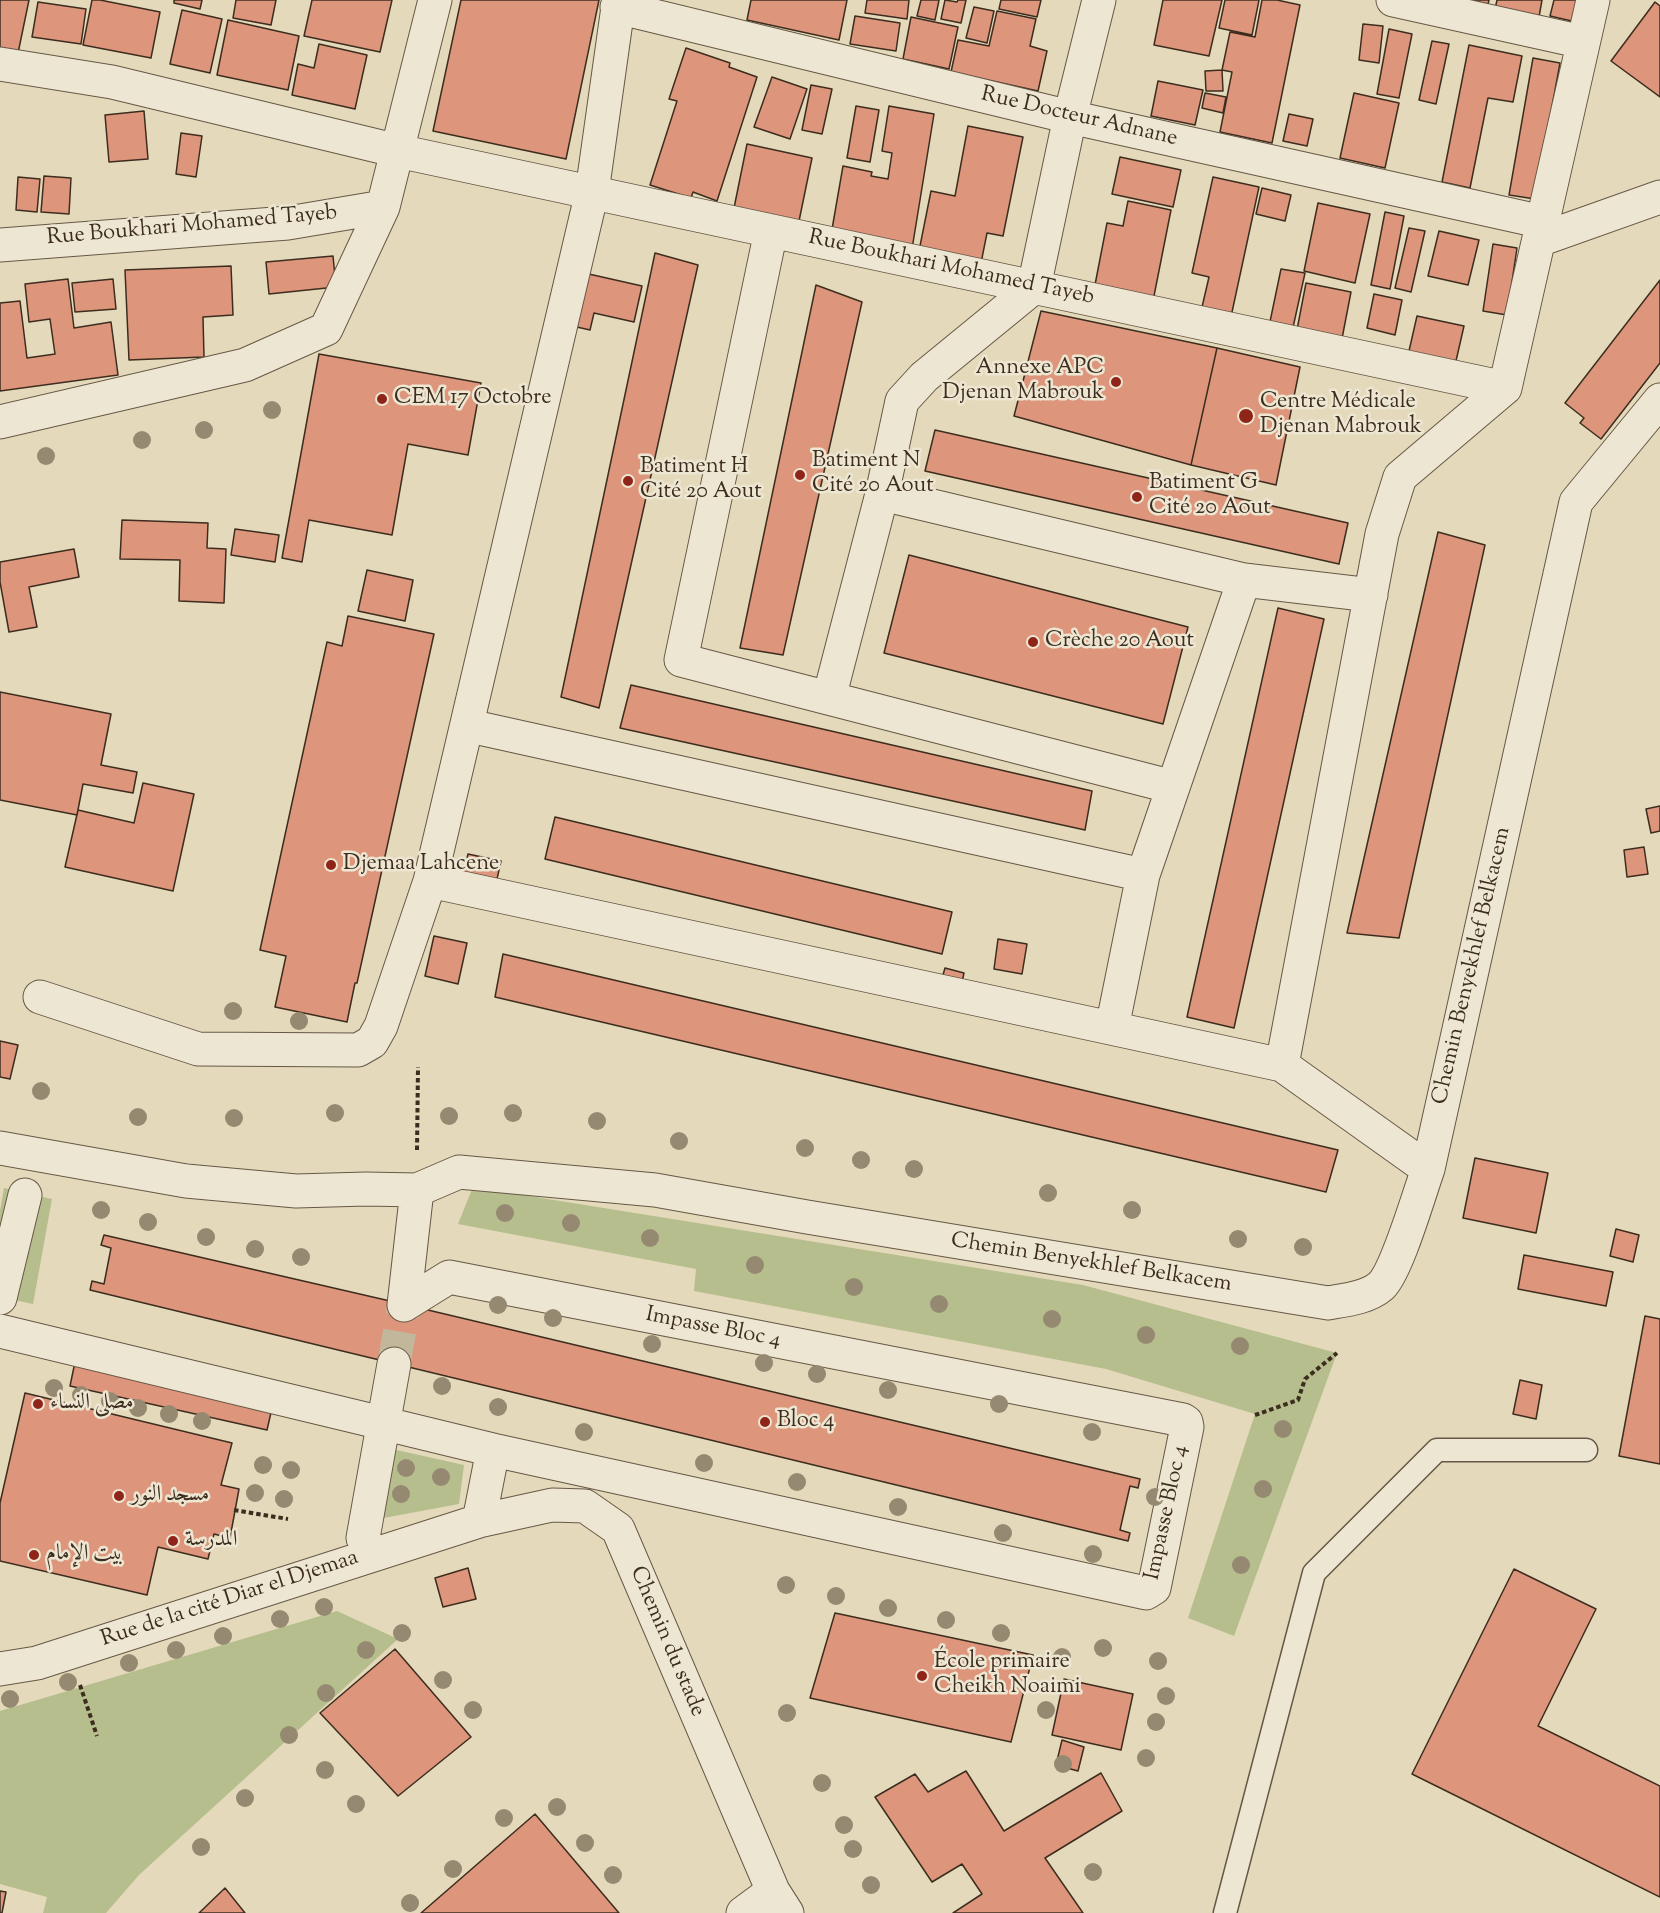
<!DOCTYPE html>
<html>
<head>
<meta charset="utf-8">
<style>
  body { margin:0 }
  canvas { display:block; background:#e4d9ba }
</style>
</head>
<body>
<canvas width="1660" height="1913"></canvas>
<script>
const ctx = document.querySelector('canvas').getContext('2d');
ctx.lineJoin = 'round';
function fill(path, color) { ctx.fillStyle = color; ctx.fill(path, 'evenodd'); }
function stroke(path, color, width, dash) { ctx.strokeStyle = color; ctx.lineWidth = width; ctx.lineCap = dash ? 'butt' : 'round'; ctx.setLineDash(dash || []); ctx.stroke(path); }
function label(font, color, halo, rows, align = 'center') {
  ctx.font = font + ' "Sorts Mill Goudy",Amiri,serif'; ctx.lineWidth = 5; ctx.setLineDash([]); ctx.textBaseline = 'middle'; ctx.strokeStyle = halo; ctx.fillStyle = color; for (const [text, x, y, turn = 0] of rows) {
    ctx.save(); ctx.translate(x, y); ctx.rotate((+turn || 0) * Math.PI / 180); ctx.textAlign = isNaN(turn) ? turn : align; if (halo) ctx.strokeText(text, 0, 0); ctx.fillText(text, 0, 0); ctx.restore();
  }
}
const green = new Path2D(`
  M473,1187L1083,1285L1337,1353L1234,1636L1188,1618L1255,1414L1106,1369L694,1291L696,1269L458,1224Z
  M4,1188L52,1199L33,1304L0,1297V1211Z
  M392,1449L464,1465L459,1504L378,1519Z
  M337,1611L398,1639L139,1875L106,1913H43L47,1897L0,1884V1711Z`);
const building = new Path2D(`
  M0,0H29L17,58L0,54Z
  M92,0H100L160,12L151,58L83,45Z
  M174,0H202L200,9L174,3Z
  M236,0H276L271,25L233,18Z
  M312,0H392L380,52L304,36Z
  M461,0H599L566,159L433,131Z
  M751,0H847L839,40L747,20Z
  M867,0H909L907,19L865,13Z
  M921,0H939L935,20L917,16Z
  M945,0L957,2L958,0H966L961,23L941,19Z
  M1001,0H1041L1037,17L999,9Z
  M1163,0H1222L1209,56L1154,45Z
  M1225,0H1259L1252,35L1219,28Z
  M1262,0H1277L1300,5L1272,143L1220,132L1232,72L1222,70L1230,32L1255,37Z
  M1469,0H1489L1488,4Z
  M1497,0H1542L1539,17L1495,9Z
  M1554,0H1581L1576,22L1550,16Z
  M38,2L86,9L81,44L32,37Z
  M1655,2L1660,6V97L1611,61Z
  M974,7L994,11L987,43L966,38Z
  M182,10L222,19L210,73L170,64Z
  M997,11L1036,19L1030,46L1047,51L1038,91L951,72L958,40L989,46Z
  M855,16L900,23L896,51L850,44Z
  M911,17L958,27L949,69L903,59Z
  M228,20L299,36L288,90L217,75Z
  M1363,24L1383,26L1379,63L1359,60Z
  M1389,29L1412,34L1399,98L1377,94Z
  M1432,41L1449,44L1436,104L1419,100Z
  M319,44L367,55L355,109L292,95L298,64L314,68Z
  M1469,45L1522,56L1513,102L1488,98L1470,188L1442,182Z
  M686,48L730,63L729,67L757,77L717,201L693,192L691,198L650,185L677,101L669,99Z
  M1533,58L1560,63L1535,199L1509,195Z
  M1222,70L1223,91H1206L1205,71Z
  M772,77L807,89L790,139L754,127Z
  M1158,81L1203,90L1195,125L1151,116Z
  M811,85L832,89L822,134L802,130Z
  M1205,93L1226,97L1223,113L1202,108Z
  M1354,93L1399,103L1385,168L1340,158Z
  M856,106L879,110L870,162L847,158Z
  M889,106L934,114L912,249L831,235L843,166L872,172L871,176L888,179L892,153L882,151Z
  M144,111L148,159L109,162L105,115Z
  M1289,114L1313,119L1307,146L1283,141Z
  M968,126L1023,137L1003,236L987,233L980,268L918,256L931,191L955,196Z
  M181,133L202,136L196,177L176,174Z
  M747,144L812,158L799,221L734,208Z
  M1120,157L1181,170L1173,207L1112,194Z
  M44,176L71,178L69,214L41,212Z
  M18,177L40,179L37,212L16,210Z
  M1213,177L1259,187L1229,326L1199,320L1209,277L1192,273Z
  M1262,188L1291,195L1285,221L1256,214Z
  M1128,201L1171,210L1152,306L1093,295L1107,223L1123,226Z
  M1318,203L1370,214L1355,283L1304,271Z
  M1385,212L1404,216L1390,289L1371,285Z
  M1409,228L1425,231L1411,292L1395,288Z
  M1439,231L1479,240L1468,285L1428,276Z
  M1493,244L1517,248L1507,315L1483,311Z
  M655,253L698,265L599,708L561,697Z
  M333,256L336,287L269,294L266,262Z
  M231,266L233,315L203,317L204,357L129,360L125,270Z
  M1281,269L1305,273L1290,341L1267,336Z
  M580,272L642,286L634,322L594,313L590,330L568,325Z
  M68,279L74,328L111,322L118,375L0,391V303L20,301L27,358L55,354L50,319L29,322L25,284Z
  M113,279L116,309L75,312L72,283Z
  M1660,280V363L1601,439L1580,423L1584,418L1565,403Z
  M1306,283L1351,292L1340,349L1295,340Z
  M816,285L862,302L783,655L740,648Z
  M1374,294L1402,300L1395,335L1367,328Z
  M1041,311L1217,348L1191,465L1014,416Z
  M1417,316L1464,326L1453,374L1406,364Z
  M1217,348L1300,367L1276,485L1191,465Z
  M319,354L481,383L468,455L408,444L392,535L309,520L302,562L282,558Z
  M935,430L1348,523L1339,564L925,471Z
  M122,520L208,523L207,548L226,549L224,603L179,601L180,560L120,559Z
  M235,529L279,535L275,562L231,555Z
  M1438,532L1485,545L1399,938L1347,933Z
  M74,549L79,577L29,587L37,627L9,632L0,582V562Z
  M909,555L1188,627L1163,724L884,653Z
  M367,570L413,580L405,621L358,611Z
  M1278,608L1324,619L1234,1028L1187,1017Z
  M348,616L434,634L357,983H355L347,1022L275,1007L286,956L260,950L327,642L342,646Z
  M631,685L1092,791L1085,830L620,728Z
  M0,692L111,714L101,765L137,772L133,793L83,784L77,815L0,800Z
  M143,783L194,794L173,891L65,867L78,810L134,823Z
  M1660,806V831L1651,833L1646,809Z
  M555,817L952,912L942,954L545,859Z
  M1644,847L1648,874L1627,877L1624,850Z
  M468,854L501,861L495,888L462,881Z
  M434,936L467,943L458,984L425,976Z
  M998,939L1027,944L1022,974L994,969Z
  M503,954L1338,1150L1326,1192L495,997Z
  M945,968L964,973L960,991L940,985Z
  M0,1041L18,1045L10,1079L0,1077Z
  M1475,1158L1548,1173L1536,1233L1463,1218Z
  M1616,1229L1639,1235L1633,1262L1610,1256Z
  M104,1235L390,1301L1140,1479L1138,1488L1130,1486L1120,1530L1130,1533L1128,1541L90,1290L92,1281L104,1284L111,1248L101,1245Z
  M1524,1255L1613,1272L1606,1306L1518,1289Z
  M1645,1316L1660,1319V1464L1619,1456Z
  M80,1338L278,1382L267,1430L70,1386Z
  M1520,1380L1542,1385L1536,1419L1513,1414Z
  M25,1393L232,1443L221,1485L239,1489L230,1538L214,1534L208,1559L158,1547L147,1595L0,1561V1503Z
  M468,1568L476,1599L443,1607L435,1578Z
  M1514,1569L1596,1609L1538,1726L1660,1786V1897L1412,1774Z
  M835,1613L1033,1655L1011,1742L810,1698Z
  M395,1649L471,1737L398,1796L320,1713Z
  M1064,1679L1133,1694L1121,1750L1052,1735Z
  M1062,1740L1084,1747L1078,1771L1056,1765Z
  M966,1771L1004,1831L1101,1773L1122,1811L1045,1858L1083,1913H953L982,1894L962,1864L932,1882L875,1797L915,1774L928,1792Z
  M535,1814L619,1913H421Z
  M225,1888L245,1913H199Z
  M0,1891L6,1892L2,1913H0Z`);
const minorTunnel = new Path2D(`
  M394,1364L404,1305`);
const path = new Path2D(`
  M417,1150L418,1067
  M1255,1415L1298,1400L1305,1379L1337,1353
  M234,1510L288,1519
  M80,1685L97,1736`);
const service = new Path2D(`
  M1225,1913L1314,1573L1437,1450H1586`);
const pedestrian = new Path2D(`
  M0,1331L382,1423`);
const minor = new Path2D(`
  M1099,0L1070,117L1034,287L924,377L902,401L882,494L1244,580
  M1393,0L1583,42
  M617,7L1070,117L1543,222
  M0,64L112,82L398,151L1505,388
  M771,231L681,660L1173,787
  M1539,240L1660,197
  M0,245L288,223L383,207
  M0,422L245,365L326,329L383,207L435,0
  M829,698L882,494
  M483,729L1143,875L1112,1028
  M1143,875L1244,580L1371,595
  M430,881L1282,1065
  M40,997L198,1049L358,1050L372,1042L381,1026L430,881L592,192L619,0
  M0,1148L186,1181L296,1191L366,1189L417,1190L459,1172L655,1190L807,1217L1328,1303C1345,1300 1367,1298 1381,1286C1397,1271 1419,1194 1428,1169L1576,502L1660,400
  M1428,1169L1282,1065L1382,534L1400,477L1505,388L1593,0
  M0,1298L25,1195
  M404,1305L417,1190
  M382,1423L493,1450L1146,1593L1154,1588L1187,1427L1186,1422L1183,1420L449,1277L404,1305
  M479,1521L493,1450
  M373,1554L363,1538L394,1364
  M0,1669L37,1663L479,1521L552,1505L585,1506L618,1529L773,1891L787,1913
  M743,1913L773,1891`);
const trees = [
  [272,410],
  [204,430],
  [142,440],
  [46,456],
  [233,1011],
  [299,1021],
  [41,1091],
  [335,1113],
  [513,1113],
  [449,1116],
  [138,1117],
  [234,1118],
  [597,1121],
  [679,1141],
  [805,1148],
  [861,1160],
  [914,1169],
  [1048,1193],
  [101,1210],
  [1132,1210],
  [505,1213],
  [148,1222],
  [571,1223],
  [206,1237],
  [650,1238],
  [1238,1239],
  [1303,1247],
  [255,1249],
  [301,1257],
  [755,1265],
  [854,1287],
  [939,1304],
  [498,1305],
  [553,1318],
  [1052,1319],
  [1146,1335],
  [652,1344],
  [1240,1346],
  [764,1363],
  [817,1374],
  [442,1386],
  [54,1388],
  [888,1390],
  [81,1395],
  [110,1401],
  [999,1404],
  [498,1407],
  [138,1408],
  [169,1414],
  [202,1421],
  [1283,1429],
  [584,1432],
  [1092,1432],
  [704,1463],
  [263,1465],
  [406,1468],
  [291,1470],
  [441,1477],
  [797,1482],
  [1263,1489],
  [255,1493],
  [401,1494],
  [1155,1497],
  [284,1499],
  [898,1507],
  [1003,1533],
  [1093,1554],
  [1241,1565],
  [786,1585],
  [836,1596],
  [324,1607],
  [888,1608],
  [280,1619],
  [946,1620],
  [402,1633],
  [1001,1633],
  [223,1636],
  [1103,1648],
  [176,1650],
  [366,1650],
  [1062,1657],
  [1158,1661],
  [129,1663],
  [443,1680],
  [68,1682],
  [326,1693],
  [1166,1696],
  [10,1699],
  [473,1710],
  [1046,1710],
  [787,1713],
  [1156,1722],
  [289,1735],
  [1146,1758],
  [1063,1764],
  [325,1770],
  [822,1783],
  [245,1798],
  [356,1804],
  [557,1807],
  [504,1818],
  [844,1825],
  [585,1843],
  [201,1847],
  [853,1849],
  [453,1869],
  [1093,1872],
  [613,1875],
  [871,1885],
  [410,1903]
];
const markers = [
  [1116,382,6,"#8f2418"],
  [382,399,6,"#8f2418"],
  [1246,416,8,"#8f2418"],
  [800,475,6,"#8f2418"],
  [628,481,6,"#8f2418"],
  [1137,497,6,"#8f2418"],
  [1033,642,6,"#8f2418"],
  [331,865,6,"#8f2418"],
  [38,1404,6,"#8f2418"],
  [765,1422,6,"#8f2418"],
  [119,1496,6,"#8f2418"],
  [173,1541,6,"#8f2418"],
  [34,1555,6,"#8f2418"],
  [922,1676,6,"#8f2418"]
];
const streetNames = [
  ["Rue Docteur Adnane",1079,118,13],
  ["Rue Boukhari Mohamed Tayeb",192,227,-5],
  ["Rue Boukhari Mohamed Tayeb",951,269,12],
  ["Chemin Benyekhlef Belkacem",1473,966,-77],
  ["Chemin Benyekhlef Belkacem",1091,1264,9],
  ["Impasse Bloc 4",713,1329,11],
  ["Impasse Bloc 4",1168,1513,-78],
  ["Rue de la cité Diar el Djemaa",230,1600,-18],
  ["Chemin du stade",666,1642,67]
];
const poiNames = [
  ["Annexe APC",1104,369,"right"],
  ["Djenan Mabrouk",1104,394,"right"],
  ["CEM 17 Octobre",394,399],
  ["Centre Médicale",1260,403],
  ["Djenan Mabrouk",1260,428],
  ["Batiment N",812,462],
  ["Cité 20 Aout",812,487],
  ["Batiment H",640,468],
  ["Cité 20 Aout",640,493],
  ["Batiment G",1149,484],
  ["Cité 20 Aout",1149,509],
  ["Crèche 20 Aout",1045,642],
  ["Djemaa Lahcene",343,865],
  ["مصلى النساء",50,1404],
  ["Bloc 4",777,1422],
  ["مسجد النور",131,1496],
  ["المدرسة",185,1541],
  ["بيت الإمام",46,1555],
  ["École primaire",934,1663],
  ["Cheikh Noaimi",934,1688]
];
fill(green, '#b7be8d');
fill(building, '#dd957c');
stroke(building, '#3d2d1f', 1.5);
stroke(minorTunnel, '#c3b79b', 33, [33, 16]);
stroke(service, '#675846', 25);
stroke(pedestrian, '#675846', 35);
stroke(minor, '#675846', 35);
stroke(path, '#3d2d1f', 4, [4.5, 3]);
stroke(service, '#ede6d2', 22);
stroke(pedestrian, '#ede6d2', 33);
stroke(minor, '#ede6d2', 33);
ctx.fillStyle = '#958a71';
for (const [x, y] of trees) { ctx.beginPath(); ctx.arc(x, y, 9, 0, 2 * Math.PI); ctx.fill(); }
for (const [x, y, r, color] of markers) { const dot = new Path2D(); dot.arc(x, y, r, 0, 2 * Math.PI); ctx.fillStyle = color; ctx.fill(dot); stroke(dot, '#ede6d2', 2); }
label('22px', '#3d2d1f', '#ede6d2', streetNames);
label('22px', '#3d2d1f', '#ede6d2', poiNames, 'left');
</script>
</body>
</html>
